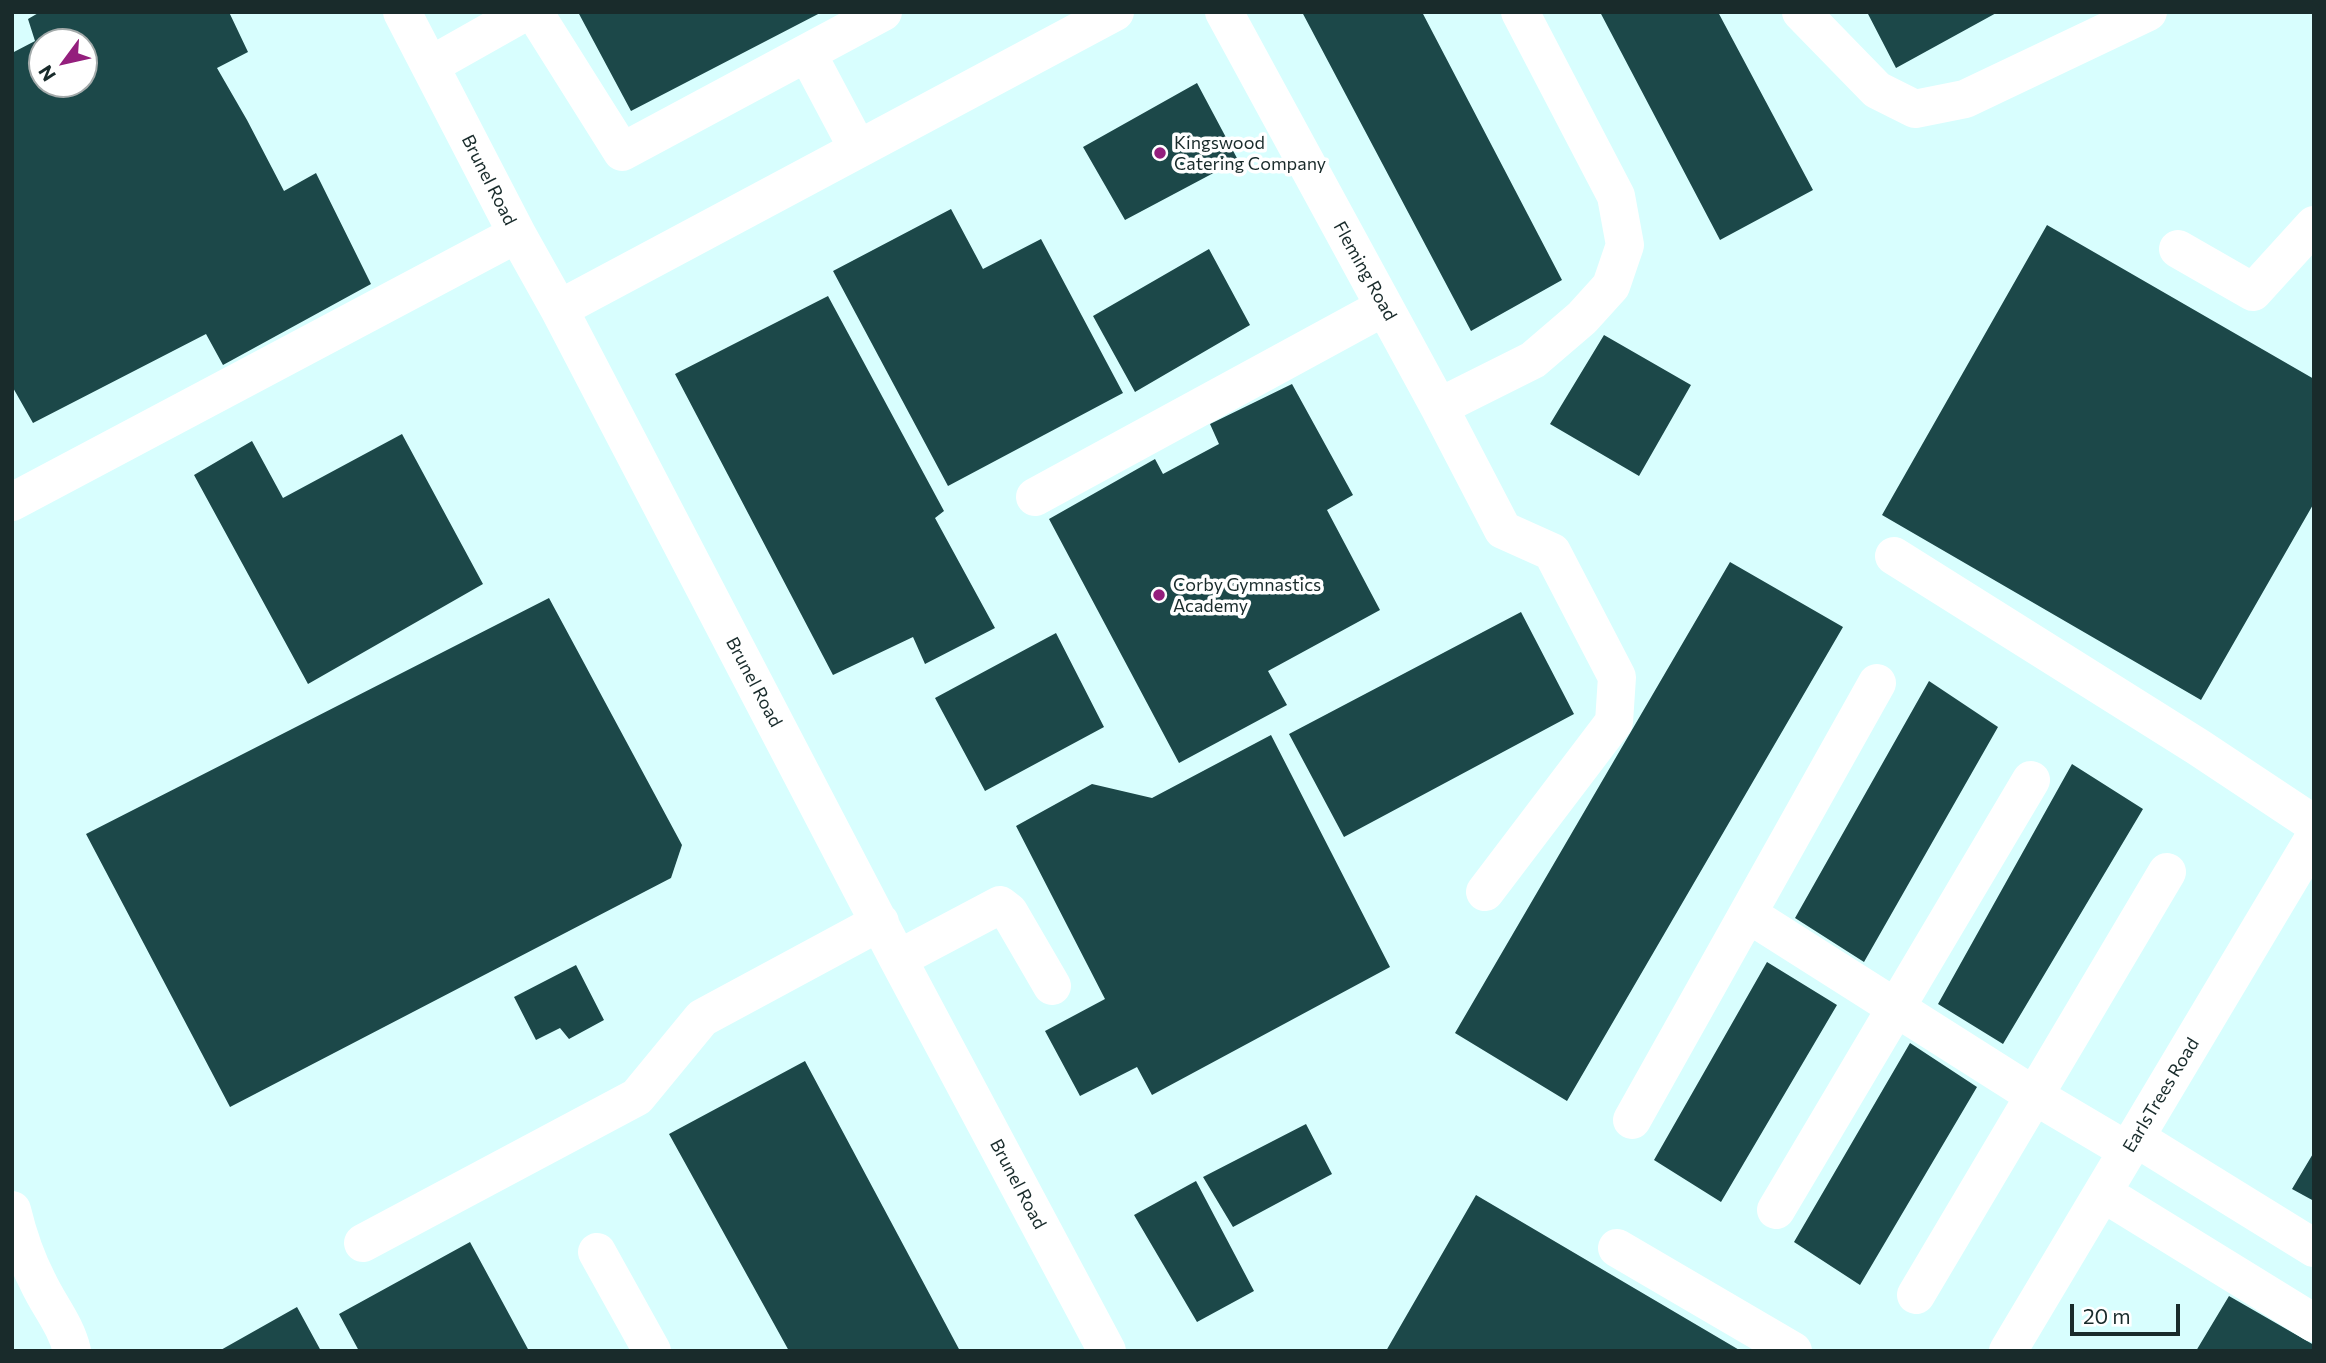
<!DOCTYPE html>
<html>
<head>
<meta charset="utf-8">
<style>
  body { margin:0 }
  #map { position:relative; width:2326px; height:1363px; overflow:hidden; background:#d8fefe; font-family:Commissioner,sans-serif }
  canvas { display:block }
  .frame { position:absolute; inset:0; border:14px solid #192b2b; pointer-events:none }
  .north { position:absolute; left:28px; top:28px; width:70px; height:70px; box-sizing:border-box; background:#fff; border:2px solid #a3aaaa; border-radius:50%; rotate:237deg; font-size:19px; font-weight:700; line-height:28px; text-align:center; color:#192b2b }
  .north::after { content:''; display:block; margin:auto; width:24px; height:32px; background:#941f7d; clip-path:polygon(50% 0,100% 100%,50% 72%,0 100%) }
  .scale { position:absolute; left:2070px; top:1304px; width:110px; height:32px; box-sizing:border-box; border:4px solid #192b2b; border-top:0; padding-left:9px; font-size:21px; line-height:24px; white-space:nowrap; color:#192b2b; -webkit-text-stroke:5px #fff; paint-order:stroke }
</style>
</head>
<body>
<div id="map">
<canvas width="2326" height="1363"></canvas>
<div class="frame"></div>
<div class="north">N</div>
<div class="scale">20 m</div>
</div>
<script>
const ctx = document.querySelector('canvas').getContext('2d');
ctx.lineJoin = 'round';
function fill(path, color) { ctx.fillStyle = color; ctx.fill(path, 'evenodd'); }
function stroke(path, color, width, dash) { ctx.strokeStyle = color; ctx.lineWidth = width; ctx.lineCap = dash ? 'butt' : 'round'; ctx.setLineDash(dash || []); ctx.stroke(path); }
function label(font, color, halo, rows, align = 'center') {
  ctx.font = font + ' Commissioner,sans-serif'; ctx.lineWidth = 7; ctx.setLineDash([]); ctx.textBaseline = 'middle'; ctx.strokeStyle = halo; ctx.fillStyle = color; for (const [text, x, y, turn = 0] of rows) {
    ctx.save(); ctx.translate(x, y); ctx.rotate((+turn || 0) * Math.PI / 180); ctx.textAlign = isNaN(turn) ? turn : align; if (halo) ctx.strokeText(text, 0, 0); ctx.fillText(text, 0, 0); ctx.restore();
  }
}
const building = new Path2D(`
  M40,12H229L248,52L217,68L247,120L284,191L316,173L371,284L223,365L206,334L33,423L12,386V53L35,41L28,19ZM42,42H84V84H42Z
  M578,12H822L631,111Z
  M1302,12H1422L1562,280L1471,331Z
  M1600,12H1718L1813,190L1720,240Z
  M1867,12H1998L1896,68Z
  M1197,83L1238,160L1125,220L1083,147Z
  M951,209L983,269L1041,239L1123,393L948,486L833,271Z
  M2047,225L2314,379V503L2201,700L1882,515Z
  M1209,249L1250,325L1135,392L1093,316Z
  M828,296L944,511L935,518L995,628L925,664L913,637L833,675L675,374Z
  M1604,335L1691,385L1639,476L1550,424Z
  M1292,384L1353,495L1327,510L1380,610L1268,671L1287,705L1179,763L1049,519L1155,459L1163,474L1219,444L1210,424Z
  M402,434L483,584L308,684L194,475L252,441L283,498Z
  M1730,562L1843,627L1567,1101L1455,1033Z
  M549,598L682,845L671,878L230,1107L86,834Z
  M1521,612L1574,714L1344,837L1289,734Z
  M1056,633L1104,727L985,791L935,698Z
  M1929,681L1998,727L1864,962L1795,918Z
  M1271,735L1390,967L1152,1095L1137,1067L1080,1096L1045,1031L1105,999L1016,826L1092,784L1152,798Z
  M2072,764L2143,809L2003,1044L1938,1004Z
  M1767,962L1837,1005L1721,1202L1654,1160Z
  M576,965L604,1020L569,1039L560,1028L536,1040L514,997Z
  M1910,1043L1977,1087L1860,1285L1794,1242Z
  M805,1061L960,1351H789L669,1134Z
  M1306,1124L1332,1174L1233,1227L1203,1177Z
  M2314,1152V1201L2292,1189Z
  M1196,1181L1254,1291L1197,1322L1134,1215Z
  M1476,1195L1741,1351H1386Z
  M470,1242L529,1351H359L339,1314Z
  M2229,1296L2314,1345V1351H2196Z
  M297,1307L321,1351H219Z`);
const minor = new Path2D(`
  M402,12L517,234L559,309L898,959L1107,1351
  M534,12L622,152L883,12
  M1224,12L1439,407L1503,530L1552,552L1617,677L1614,722L1485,892
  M1801,12L1877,90L1915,109L1965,99L2148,12
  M807,53L858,149
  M431,65L525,12
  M2178,249L2253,292L2314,225
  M559,309L1115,12
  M1439,407L1533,360L1582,318L1611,286L1625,245L1616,196L1520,12
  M1035,497L1384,307
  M12,502L517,234
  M1894,556L2198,747L2314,824
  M1748,914L2035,1096L2128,1151
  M898,959L1000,905L1009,912L1052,986
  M1632,1120L1877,683
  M2136,1138L2314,1248
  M2103,1193L2314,1323
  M12,1210C18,1235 26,1259 38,1282C49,1306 66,1325 72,1351
  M1776,1210L2031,780
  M363,1243L637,1097L702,1018L880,922
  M1617,1248L1793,1351
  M597,1252L652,1351
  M1916,1295L2167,872
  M2008,1351L2314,838`);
const markers = [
  [1160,153,7,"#941f7d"],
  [1159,595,7,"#941f7d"]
];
const poiNames = [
  ["Kingswood",1174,143],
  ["Catering Company",1174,164],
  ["Corby Gymnastics",1173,585],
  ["Academy",1173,606]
];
const streetNames = [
  ["Brunel Road",489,180,63],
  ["Fleming Road",1365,271,61],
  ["Brunel Road",754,682,62],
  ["EarlsTrees Road",2161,1095,-59],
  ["Brunel Road",1018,1184,62]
];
fill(building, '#1c4849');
stroke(minor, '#fff', 38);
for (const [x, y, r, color] of markers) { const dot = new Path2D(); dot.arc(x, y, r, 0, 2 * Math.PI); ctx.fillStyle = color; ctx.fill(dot); stroke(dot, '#fff', 2.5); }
label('18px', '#192b2b', '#fff', poiNames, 'left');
label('18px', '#192b2b', '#fff', streetNames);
</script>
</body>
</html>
